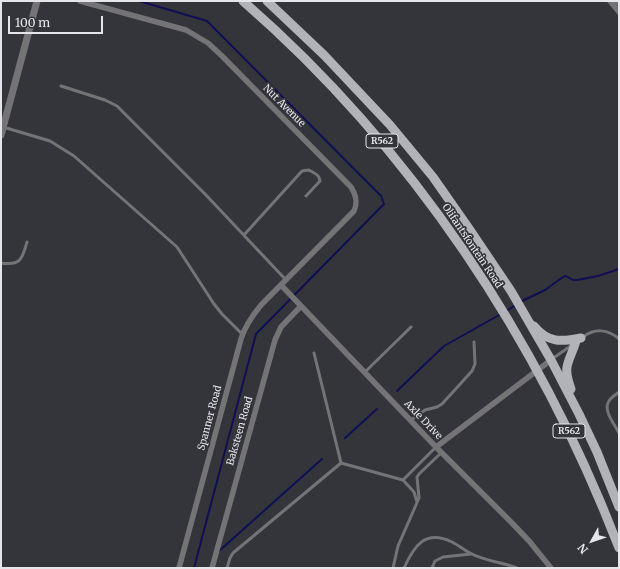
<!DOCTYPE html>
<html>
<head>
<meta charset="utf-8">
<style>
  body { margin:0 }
  #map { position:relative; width:620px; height:569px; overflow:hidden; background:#33353a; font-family:Merriweather,serif }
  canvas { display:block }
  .frame { position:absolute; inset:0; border:2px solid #e5e6ea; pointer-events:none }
  .north { position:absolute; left:572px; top:521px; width:40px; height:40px; -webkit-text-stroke:3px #33353a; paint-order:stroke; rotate:230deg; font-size:11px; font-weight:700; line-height:16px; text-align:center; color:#e5e6ea }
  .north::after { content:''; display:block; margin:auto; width:14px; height:18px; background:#e5e6ea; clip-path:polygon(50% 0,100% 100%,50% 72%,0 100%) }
  .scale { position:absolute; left:8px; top:16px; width:95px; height:18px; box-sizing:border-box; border:2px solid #e5e6ea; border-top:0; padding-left:5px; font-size:12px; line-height:14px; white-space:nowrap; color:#e5e6ea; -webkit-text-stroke:3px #33353a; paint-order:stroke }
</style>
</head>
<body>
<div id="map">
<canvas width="620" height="569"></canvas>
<div class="frame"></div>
<div class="north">N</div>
<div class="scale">100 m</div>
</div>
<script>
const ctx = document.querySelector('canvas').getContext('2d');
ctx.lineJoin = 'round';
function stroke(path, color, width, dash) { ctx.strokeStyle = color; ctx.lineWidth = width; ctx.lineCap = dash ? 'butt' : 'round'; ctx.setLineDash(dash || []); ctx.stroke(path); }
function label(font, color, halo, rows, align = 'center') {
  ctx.font = font + ' Merriweather,serif'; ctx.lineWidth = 3.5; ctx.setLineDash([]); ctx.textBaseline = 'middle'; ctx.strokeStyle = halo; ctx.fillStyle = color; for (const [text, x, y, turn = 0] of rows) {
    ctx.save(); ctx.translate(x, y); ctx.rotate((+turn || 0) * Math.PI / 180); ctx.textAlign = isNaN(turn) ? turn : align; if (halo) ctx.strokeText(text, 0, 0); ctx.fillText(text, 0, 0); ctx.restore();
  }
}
const stream = new Path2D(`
  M139,1L207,21L381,196L384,204L256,334L194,568
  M520,302L545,290L563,277L566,276L573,280H577L598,276L619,269
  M506,311L516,305
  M397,391L444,346L501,314
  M345,438L377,409
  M219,551L322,459`);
const service = new Path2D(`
  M61,86L105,100L117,106L206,195L286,280
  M3,127L50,141L74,156L177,247L214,304L222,314L242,334
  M244,235L302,171L309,170C314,173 320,175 320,181L306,196
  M1,263C21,266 22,259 27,242
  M583,337C595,328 608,329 619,339
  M314,353L341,463
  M552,359L572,345
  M365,372L411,327
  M619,392C615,395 609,399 608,403C604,412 615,425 619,433
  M411,420L425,410L437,407L442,404L472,371L475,364L474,342
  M403,480L436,447
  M227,568L230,558L233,553L341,463L403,480L414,492L417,502
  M393,568L398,546L419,498L417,477L419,474L441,453
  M404,568C414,546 425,529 452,542C458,545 464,550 470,553C484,561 502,562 517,568
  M432,568L435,561L443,557L471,554`);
const minor = new Path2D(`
  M80,1L186,30L208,43L222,56L351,187C356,195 358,202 354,211L261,305C252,316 245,326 241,339L179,568
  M610,1L619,12
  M617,1L619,3
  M281,285L436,447L512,523L530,542L551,568
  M436,447L551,360
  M212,568L275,340L281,327L301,306`);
const tertiary = new Path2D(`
  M1,135L37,1`);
const primary = new Path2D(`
  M243,1C412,148 539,340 619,548
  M267,1L324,55L390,125L433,177L470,230L511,291L551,360L579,414L597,452L619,507
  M534,326C548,343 561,342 581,338
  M571,389C562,364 569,364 576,341`);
const shields = [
  [382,141,32],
  [569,431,32]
];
const shieldNames = [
  ["R562",382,141],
  ["R562",569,431]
];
const streetNames = [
  ["Nut Avenue",284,106,45],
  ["Olifantsfontein Road",472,246,56],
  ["Spanner Road",210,418,-75],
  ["Axle Drive",423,420,46],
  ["Baksteen Road",240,431,-74]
];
stroke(stream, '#100f53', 2);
stroke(service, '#747477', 3);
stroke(minor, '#747477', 5.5);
stroke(tertiary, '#747477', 7);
stroke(primary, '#b1b3b8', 9);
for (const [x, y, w] of shields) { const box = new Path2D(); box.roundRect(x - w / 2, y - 7, w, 14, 3); ctx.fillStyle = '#33353a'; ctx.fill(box); stroke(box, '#e5e6ea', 1); }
label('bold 9px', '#e5e6ea', null, shieldNames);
label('10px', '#e5e6ea', '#33353a', streetNames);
</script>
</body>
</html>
